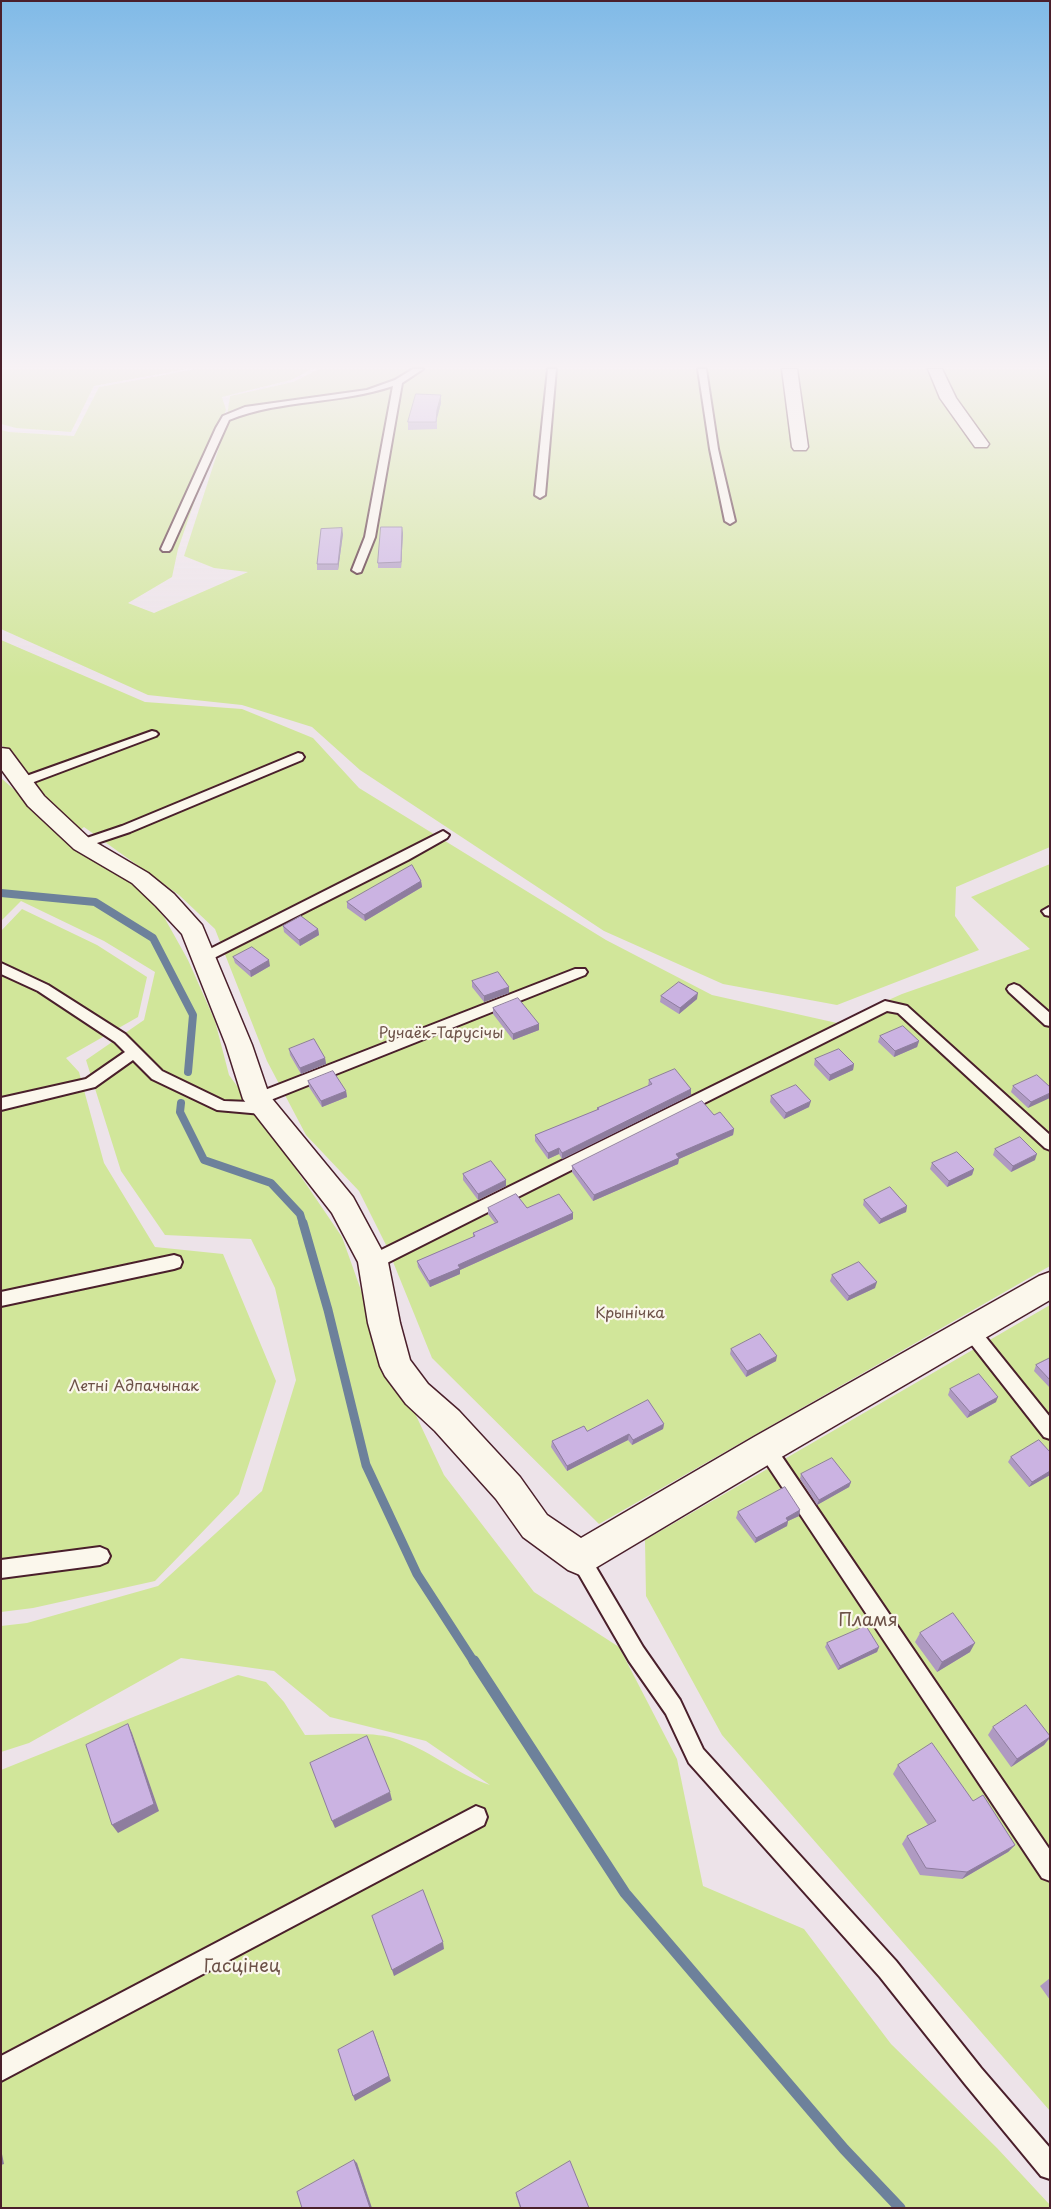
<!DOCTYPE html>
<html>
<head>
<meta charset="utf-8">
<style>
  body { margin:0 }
  #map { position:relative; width:1051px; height:2209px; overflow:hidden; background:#ede3e9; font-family:"Playpen Sans",sans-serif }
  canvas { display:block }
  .frame { position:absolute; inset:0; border:2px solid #4a1f2b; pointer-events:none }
</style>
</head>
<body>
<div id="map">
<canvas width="1051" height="2209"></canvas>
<div class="frame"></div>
</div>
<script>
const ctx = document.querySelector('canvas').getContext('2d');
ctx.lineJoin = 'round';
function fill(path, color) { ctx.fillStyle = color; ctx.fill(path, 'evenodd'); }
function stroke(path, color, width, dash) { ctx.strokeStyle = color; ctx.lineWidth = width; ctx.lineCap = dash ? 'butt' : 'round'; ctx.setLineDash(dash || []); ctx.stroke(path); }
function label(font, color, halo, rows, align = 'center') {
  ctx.font = font + ' "Playpen Sans",sans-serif'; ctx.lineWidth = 4.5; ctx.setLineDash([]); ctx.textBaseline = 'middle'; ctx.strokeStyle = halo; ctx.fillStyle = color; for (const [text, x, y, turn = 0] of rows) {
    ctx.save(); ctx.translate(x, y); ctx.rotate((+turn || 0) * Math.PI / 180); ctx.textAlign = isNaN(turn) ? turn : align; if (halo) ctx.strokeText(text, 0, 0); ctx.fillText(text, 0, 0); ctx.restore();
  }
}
const green = new Path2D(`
  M1,369H187L94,386L71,432L16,428L1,424Z
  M196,369H312L291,380L222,397L226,410L178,549L172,577L128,603L154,613L248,572L214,568L184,556L225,429L230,396L293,382L319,369H1050V847L956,887L955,916L979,950L837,1005L723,984L604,931L360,770L312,727L242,705L148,695L1,629V430L9,432L74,436L99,387Z
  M1,640L145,702L242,709L313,738L359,788L606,940L712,995L837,1023L902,994L1030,949L971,897L1050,864V1266L599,1524L432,1358L387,1247L359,1191L306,1135L267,1061L215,929L179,895L84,827L67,840L136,886L164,917L188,960L215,1021L229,1075L272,1134L342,1237L373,1324L444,1475L534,1592L619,1647L677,1759L703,1886L804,1929L891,2044L997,2148L1050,2205V2208H1V1770L238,1675L266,1682L284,1702L305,1735C332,1735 367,1731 393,1738C427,1748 456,1774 490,1785L426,1741L330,1717L274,1671L181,1658L29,1743L1,1752V1626L27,1623L158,1586L262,1491L296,1380L275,1288L251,1239L165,1235L121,1171L86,1060L144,1020L155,972L104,941L21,901L1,921V778L26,800L38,788L1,744Z
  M22,909L97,945L147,977L138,1017L66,1058L79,1072L104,1163L155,1247L223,1254L276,1381L239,1494L155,1581L33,1608L1,1612V931Z
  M1050,1305V2111L722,1735L646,1596L645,1540Z`);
const streamFar2 = new Path2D(`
  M1,893L95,902L153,938L193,1015L188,1072
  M181,1103L180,1112L204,1160L271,1183L300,1214L303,1224`);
const streamFar1 = new Path2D(`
  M303,1223L328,1310L366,1465L417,1574L474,1662`);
const stream = new Path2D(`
  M474,1661L625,1893L844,2149L900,2208`);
const service = new Path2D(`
  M413,369H423L402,383L375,537L361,572L357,573L352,570L365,537L393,386C340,404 281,399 229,420L171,549L169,551H163L161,549L216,428L223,416L245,407L367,390L395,380Z
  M548,369H556L545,495L540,498L535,495Z
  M698,369H706L718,449L735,521L730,524L725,521L710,449Z
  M152,731L156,732L158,734L156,736L26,785H18L16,782L18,779Z
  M298,753L302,754L304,757L302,760L130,832L82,848L76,844L78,841L122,826Z
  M443,831L449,835L447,838L408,860L210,960H200L198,957L200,954Z
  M1049,907H1050V916L1045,915L1042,911Z
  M1,963L48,985L125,1034L162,1071L224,1101L251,1102L250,1099L252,1095L575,969H585L587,972L585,975L263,1103L267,1104L270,1108L267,1112L262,1114L217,1110L152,1079L133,1060L95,1087L1,1110V1098L86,1079L125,1052L115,1042L38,991L1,974Z
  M1014,984L1019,986L1050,1013V1026L1045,1025L1009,992L1007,989L1009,986Z
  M885,1001L907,1006L1050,1135V1150L1045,1148L898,1013L887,1011L379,1267L373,1269L367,1267L365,1262L367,1257Z
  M174,1255L180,1257L182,1262L180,1267L174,1269L1,1306V1292Z
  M970,1323L976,1325L1050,1417V1439L1044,1437L964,1335L961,1330L964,1325Z
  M766,1440L772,1442L1050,1850V1881L1042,1878L760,1454L757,1448L760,1442Z
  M100,1547L107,1550L110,1556L107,1562L100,1565L1,1578V1560Z
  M580,1549L587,1552L643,1647L680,1700L703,1749L896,1961L981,2068L1050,2148V2179L1041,2176L965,2084L880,1977L689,1763L666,1714L629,1661L573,1564L570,1558L573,1552Z
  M476,1806L484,1809L487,1817L484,1825L1,2081V2056Z`);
const minor = new Path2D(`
  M782,369H797L808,447L806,450H794L792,447Z
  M928,369H942L956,398L989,444L987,447H975L940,398Z
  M1,748L9,749L44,796L90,839L148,873L174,894L202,925L252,1045L269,1095L353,1197L388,1262L400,1323L410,1360L428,1384L459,1411L520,1477L547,1515L581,1538L754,1437L1039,1276L1050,1272V1300L778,1459L592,1570L580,1575L568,1570L523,1537L496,1499L435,1431L406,1404L385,1376L380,1366L368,1323L358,1262L332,1213L243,1099L226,1045L182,934L156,906L132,883L74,849L28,806L1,769Z`);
const wall = new Path2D(`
  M441,395V403L437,418V429L408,430V422Z
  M403,533L401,568H378V563Z
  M343,534L338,570H317V564Z
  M421,881L422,887L365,921L347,908V902Z
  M283,926L318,929L319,935L300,946L284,932Z
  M233,957L270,966L251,977L235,963Z
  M472,981L509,987V993L484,1002L472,987Z
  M661,996L697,999L679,1014L660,1002Z
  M493,1008L539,1024V1030L513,1040L493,1014Z
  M880,1036L919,1041L917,1047L894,1057L878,1042Z
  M289,1049L325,1058L326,1064L301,1074L290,1055Z
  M815,1059L854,1064L853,1070L829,1081L814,1065Z
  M649,1080L691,1089V1095L562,1159L559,1154L548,1159L535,1141V1135L597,1110V1108L648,1086Z
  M308,1081L346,1091L347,1097L322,1107L309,1087Z
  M1013,1086L1050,1087L1028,1108L1011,1092Z
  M771,1096L809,1107L784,1119L770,1102Z
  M714,1115L734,1129L733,1135L679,1159L678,1164L593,1201L572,1172V1166Z
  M995,1149L1035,1160L1011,1172L993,1155Z
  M932,1163L974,1169L972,1175L947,1187L930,1169Z
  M463,1174L506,1180V1186L478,1200L463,1180Z
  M864,1200L907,1206L906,1212L879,1224L863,1205Z
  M488,1208H527L573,1219L460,1270V1274L430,1287L418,1267L417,1261L473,1237V1233L495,1223L488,1214Z
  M832,1275L875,1288L847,1301L830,1281Z
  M731,1349L776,1361L746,1377L730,1354Z
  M1050,1358V1388L1034,1371L1036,1365Z
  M950,1389L996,1402L967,1418L948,1395Z
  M664,1424L663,1429L632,1445L628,1440L567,1471L551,1447L552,1441L587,1431Z
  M1050,1452V1475L1029,1487L1008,1462L1011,1457Z
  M801,1474L851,1482L849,1487L817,1505L800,1479Z
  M800,1510L799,1516L788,1521L787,1526L755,1543L736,1518L738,1512Z
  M920,1633L970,1652L937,1672L915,1642Z
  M827,1643L879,1647L877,1652L838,1670L825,1647Z
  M993,1727L1050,1736V1738L1044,1745L1011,1767L988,1735Z
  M898,1765L973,1801L1015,1845L1008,1852L962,1879L920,1875L902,1844L907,1836L928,1825L893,1774Z
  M1050,1978V2000L1040,1986Z
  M516,2193L589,2208H520L516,2196Z`);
const shadedWall = new Path2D(`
  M441,395V403L437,418V429V410Z
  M402,527L403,533L401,568V562Z
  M342,528L343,534L338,570V564Z
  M421,881L422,887L365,921L364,915Z
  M318,929L319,935L300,946L299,940Z
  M269,960L270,966L251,977L250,971Z
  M509,987V993L484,1002V996Z
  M698,993L697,999L679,1014L680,1008Z
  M539,1024V1030L513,1040V1034Z
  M919,1041L917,1047L894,1057L895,1051Z
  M325,1058L326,1064L301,1074L300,1068Z
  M854,1064L853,1070L829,1081L830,1075Z
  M691,1089V1095L562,1159V1153Z
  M346,1091L347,1097L322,1107L321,1101Z
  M1050,1093V1098L1028,1108L1031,1102Z
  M811,1101L809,1107L784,1119L786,1113Z
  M734,1129L733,1135L679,1159L678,1164L593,1201L594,1195L676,1154Z
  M559,1148V1154L548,1159V1153Z
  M1037,1154L1035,1160L1011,1172L1013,1166Z
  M974,1169L972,1175L947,1187L949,1181Z
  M506,1180V1186L478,1200V1194Z
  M907,1206L906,1212L879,1224L881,1219Z
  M573,1213V1219L460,1270V1274L430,1287L429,1281L458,1265Z
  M877,1282L875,1288L847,1301L849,1296Z
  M777,1356L776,1361L746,1377L747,1371Z
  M998,1397L996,1402L967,1418L970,1412Z
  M664,1424L663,1429L632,1445L633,1440Z
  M629,1434L628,1440L567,1471V1466Z
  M1050,1471V1475L1029,1487L1032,1482Z
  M851,1482L849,1487L817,1505L819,1500Z
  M800,1510L799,1516L788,1521L787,1526L755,1543L756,1538L786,1518Z
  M975,1643L970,1652L937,1672L942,1662Z
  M879,1647L877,1652L838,1670L840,1666Z
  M128,1724L132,1733L159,1811L118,1833L112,1825Z
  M1050,1737L1044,1745L1011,1767L1017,1759Z
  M390,1792L392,1800L335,1828L332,1821Z
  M1015,1845L1008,1852L962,1879L967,1872Z
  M443,1942L444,1949L394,1976L392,1970Z
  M375,2036L391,2081L355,2101L353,2096Z
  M1,2149L4,2164L1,2165Z
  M354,2160L357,2163L372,2208H370Z`);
const building = new Path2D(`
  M416,394L441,395L437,410L436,422H408Z
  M381,527H402L401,562L378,563Z
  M342,528L338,564H317L321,529Z
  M412,865L421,881L364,915L347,902Z
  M301,916L318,929L299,940L283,926Z
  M252,947L269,960L250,971L233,957Z
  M498,972L509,987L484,996L472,981Z
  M679,982L698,993L680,1008L661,996Z
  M518,998L539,1024L513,1034L493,1008Z
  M903,1026L919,1041L895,1051L880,1036Z
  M314,1039L325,1058L300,1068L289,1049Z
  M839,1049L854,1064L830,1075L815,1059Z
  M675,1069L691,1089L562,1153L559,1148L548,1153L535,1135L599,1109L597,1108L652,1084L649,1080Z
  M333,1071L346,1091L321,1101L308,1081Z
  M1037,1075L1050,1087V1093L1031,1102L1013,1086Z
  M796,1085L811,1101L786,1113L771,1096Z
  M702,1101L714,1115L720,1112L734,1129L676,1154L679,1158L594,1195L572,1166Z
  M1020,1137L1037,1154L1013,1166L995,1149Z
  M957,1152L974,1169L949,1181L932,1163Z
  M491,1161L506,1180L478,1194L463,1174Z
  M890,1187L907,1206L881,1219L864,1200Z
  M516,1194L527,1208L559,1194L573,1213L458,1265L460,1268L429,1281L417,1261L475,1236L473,1233L498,1222L488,1208Z
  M859,1262L877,1282L849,1296L832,1275Z
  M760,1334L777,1356L747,1371L731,1349Z
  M1050,1358V1380L1036,1365Z
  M979,1374L998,1397L970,1412L950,1389Z
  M648,1400L664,1424L633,1440L629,1434L567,1466L552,1441L584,1426L587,1431Z
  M1039,1440L1050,1452V1471L1032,1482L1011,1457Z
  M832,1458L851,1482L819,1500L801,1474Z
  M785,1487L800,1510L786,1518L788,1521L756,1538L738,1512Z
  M953,1613L975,1643L942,1662L920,1633Z
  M866,1626L879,1647L840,1666L827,1643Z
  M1026,1705L1050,1736V1737L1017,1759L993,1727Z
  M128,1724L154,1804L112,1825L86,1745Z
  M367,1736L390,1792L332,1821L310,1763Z
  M932,1743L973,1801L983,1795L1015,1845L967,1872L926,1868L907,1836L936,1821L898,1765Z
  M423,1890L443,1942L392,1970L372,1916Z
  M373,2031L389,2076L353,2096L338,2050Z
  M354,2160L370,2208H302L297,2192Z
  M570,2161L589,2208H521L516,2193Z`);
const parkNames = [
  ["Ручаёк-Тарусічы",441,1034],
  ["Крынічка",630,1314],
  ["Летні Адпачынак",134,1387]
];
const nearParknames = [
  ["Пламя",868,1621],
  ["Гасцінец",242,1967]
];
fill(green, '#d1e69a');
stroke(streamFar2, '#6d819b', 8);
stroke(streamFar1, '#6d819b', 9);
stroke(stream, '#6d819b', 11);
stroke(service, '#4a1f2b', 4);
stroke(minor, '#4a1f2b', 3);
fill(service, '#fbf7ec');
fill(minor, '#fbf7ec');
fill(wall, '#af9ac2');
fill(shadedWall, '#8e7d9e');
fill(building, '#cbb3e2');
stroke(building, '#8e7d9e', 1);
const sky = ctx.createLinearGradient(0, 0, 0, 678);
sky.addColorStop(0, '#80bae7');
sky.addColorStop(0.54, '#f7f2f5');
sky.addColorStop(1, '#f7f2f500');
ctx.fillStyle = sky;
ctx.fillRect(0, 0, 1051, 678);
label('15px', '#6c5147', '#fbf7ec', parkNames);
label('18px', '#6c5147', '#fbf7ec', nearParknames);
</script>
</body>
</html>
